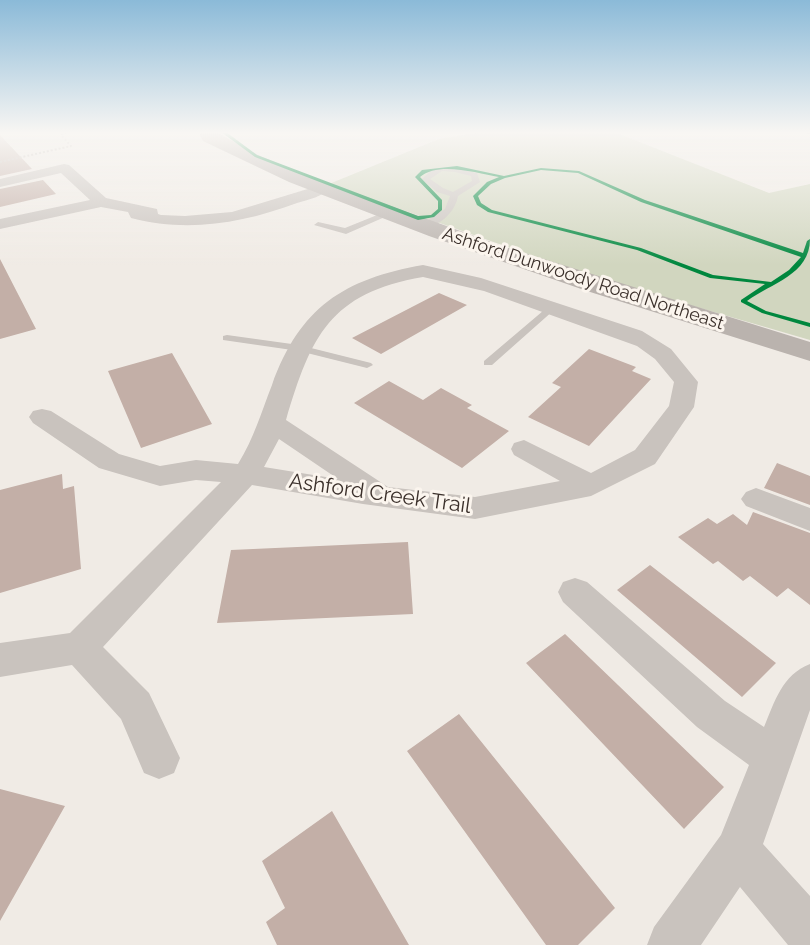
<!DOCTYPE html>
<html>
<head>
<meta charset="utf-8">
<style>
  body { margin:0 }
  canvas { display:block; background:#f0ebe5 }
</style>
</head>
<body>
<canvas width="810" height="945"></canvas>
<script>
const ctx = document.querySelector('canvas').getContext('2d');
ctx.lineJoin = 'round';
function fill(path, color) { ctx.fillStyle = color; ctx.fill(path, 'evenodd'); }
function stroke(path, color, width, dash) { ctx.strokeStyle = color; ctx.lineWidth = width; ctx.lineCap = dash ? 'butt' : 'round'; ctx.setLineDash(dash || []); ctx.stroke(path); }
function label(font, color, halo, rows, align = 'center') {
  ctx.font = font + ' Raleway,sans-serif'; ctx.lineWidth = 6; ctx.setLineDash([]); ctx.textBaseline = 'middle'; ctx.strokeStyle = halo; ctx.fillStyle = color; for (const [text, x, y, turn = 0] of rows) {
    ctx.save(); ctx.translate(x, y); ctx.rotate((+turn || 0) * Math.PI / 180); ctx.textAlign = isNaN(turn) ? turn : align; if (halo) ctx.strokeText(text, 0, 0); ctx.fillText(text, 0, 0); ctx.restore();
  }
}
const green = new Path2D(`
  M483,132H614L769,193L810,184V340L590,276L329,184L439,139Z`);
const stream = new Path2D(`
  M807,132H810`);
const building = new Path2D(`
  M0,135L32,169L0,176Z
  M43,180L56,194L0,207V189Z
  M0,259L36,329L0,339Z
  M439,293L467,305L381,354L352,338Z
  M589,349L636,367L632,371L651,379L589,446L528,417L561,387L552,383Z
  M172,353L212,424L141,448L108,371Z
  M389,381L423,400L441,388L472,405L467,408L509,431L462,468L354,403Z
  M777,463L810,476V505L764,488Z
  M62,474L63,489L74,486L81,569L0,593V490Z
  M753,512L810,533V605L788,588L777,597L750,576L743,581L718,561L713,564L678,537L708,518L717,524L733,514L747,525Z
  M408,542L413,614L217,623L231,550Z
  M650,565L776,663L742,697L617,590Z
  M565,634L724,787L684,829L526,663Z
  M459,714L615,908L578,945H546L407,751Z
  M0,789L65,806L0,921Z
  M332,811L409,945H277L266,922L285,908L262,861Z`);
const path = new Path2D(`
  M0,162L71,146L61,135L66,132`);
const service = new Path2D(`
  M448,167L477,173L480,182L458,196C455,213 438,228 421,228V224L445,209L450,196L437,192L422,179L433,169ZM442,171L455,172L471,176L472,181L453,192L443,188L430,179Z
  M387,211L394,213L346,234L314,225L318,222L345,228Z
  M550,305L555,308L554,310L492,365H484V361Z
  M227,335L299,345L371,363L373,365L367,368L299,351L223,340V336Z`);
const minor = new Path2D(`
  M64,164L69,165L106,198L157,209L158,214L161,215L185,216L232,212L324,184L331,188C323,196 308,200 297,203C243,223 188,233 131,218L128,212L101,207L0,229V219L90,200L61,173L0,187V179Z
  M423,265L481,278L642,331L671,349L698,382L694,407L655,464L591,496L475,519L363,504L252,485L103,647L149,693L180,758L174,773L159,779L144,773L121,719L72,665L0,677V643L70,633L221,482L196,480L160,486L99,468L33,423L29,417L33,411L42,409L51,411L119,454L160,466L196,460L238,464C254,438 261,413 272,385C300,307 344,279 423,265ZM423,277L484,291L637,346L655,359L674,382L669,406L635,450L591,473L524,440L514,443L511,449L514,455L560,481L475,497L388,487L286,420C311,336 330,293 423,277ZM279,439L338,479L264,467Z
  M756,488L810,508V531L746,506L741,499L746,492Z
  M575,578L587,582L725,701L764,727C775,701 782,675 810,664V710L763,844L810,896V945H788L740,887L701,945H647L654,927L721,835L749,765L697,727L563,602L558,592L563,582Z`);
const secondary = new Path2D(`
  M199,132H216L258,155L303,174L499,245L810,342V361L587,291L429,236L289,182L203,141Z`);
const cycleway = new Path2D(`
  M221,132H226L257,155L418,216L431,215L438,209V201L415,177L422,170L457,166L504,176L541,168L579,171L645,200L803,253L807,241L810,239C810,275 771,283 747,301L766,311L810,323V327L762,313L741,302V300L765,284L710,278L637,250L488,212L477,205L473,196L487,182L499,177C477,173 438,161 420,177L442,200V210L434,217L418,220L255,157ZM541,170L578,173L641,202L801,257L789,270L771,282L713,275L641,248L492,210L481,203L478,196L491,184L505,178Z`);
const farStreetnames = [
  ["Ashford Dunwoody Road Northeast",583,279,18]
];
const streetNames = [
  ["Ashford Creek Trail",380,494,8]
];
fill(green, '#d1d6bf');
stroke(stream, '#a1c2c1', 3.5);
fill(building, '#c3afa7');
stroke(path, '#c2bbb6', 2, [2, 2]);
fill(service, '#c9c3be');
fill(minor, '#c9c3be');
fill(secondary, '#bab3ae');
fill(cycleway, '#00873e');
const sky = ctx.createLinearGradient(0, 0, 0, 265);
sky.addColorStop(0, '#8bbad8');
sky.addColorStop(0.5, '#f8f6f3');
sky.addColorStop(1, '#f8f6f300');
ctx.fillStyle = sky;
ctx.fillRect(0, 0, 810, 265);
label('18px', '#3b302b', '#fbf5ee', farStreetnames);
label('21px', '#3b302b', '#fbf5ee', streetNames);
</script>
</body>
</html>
